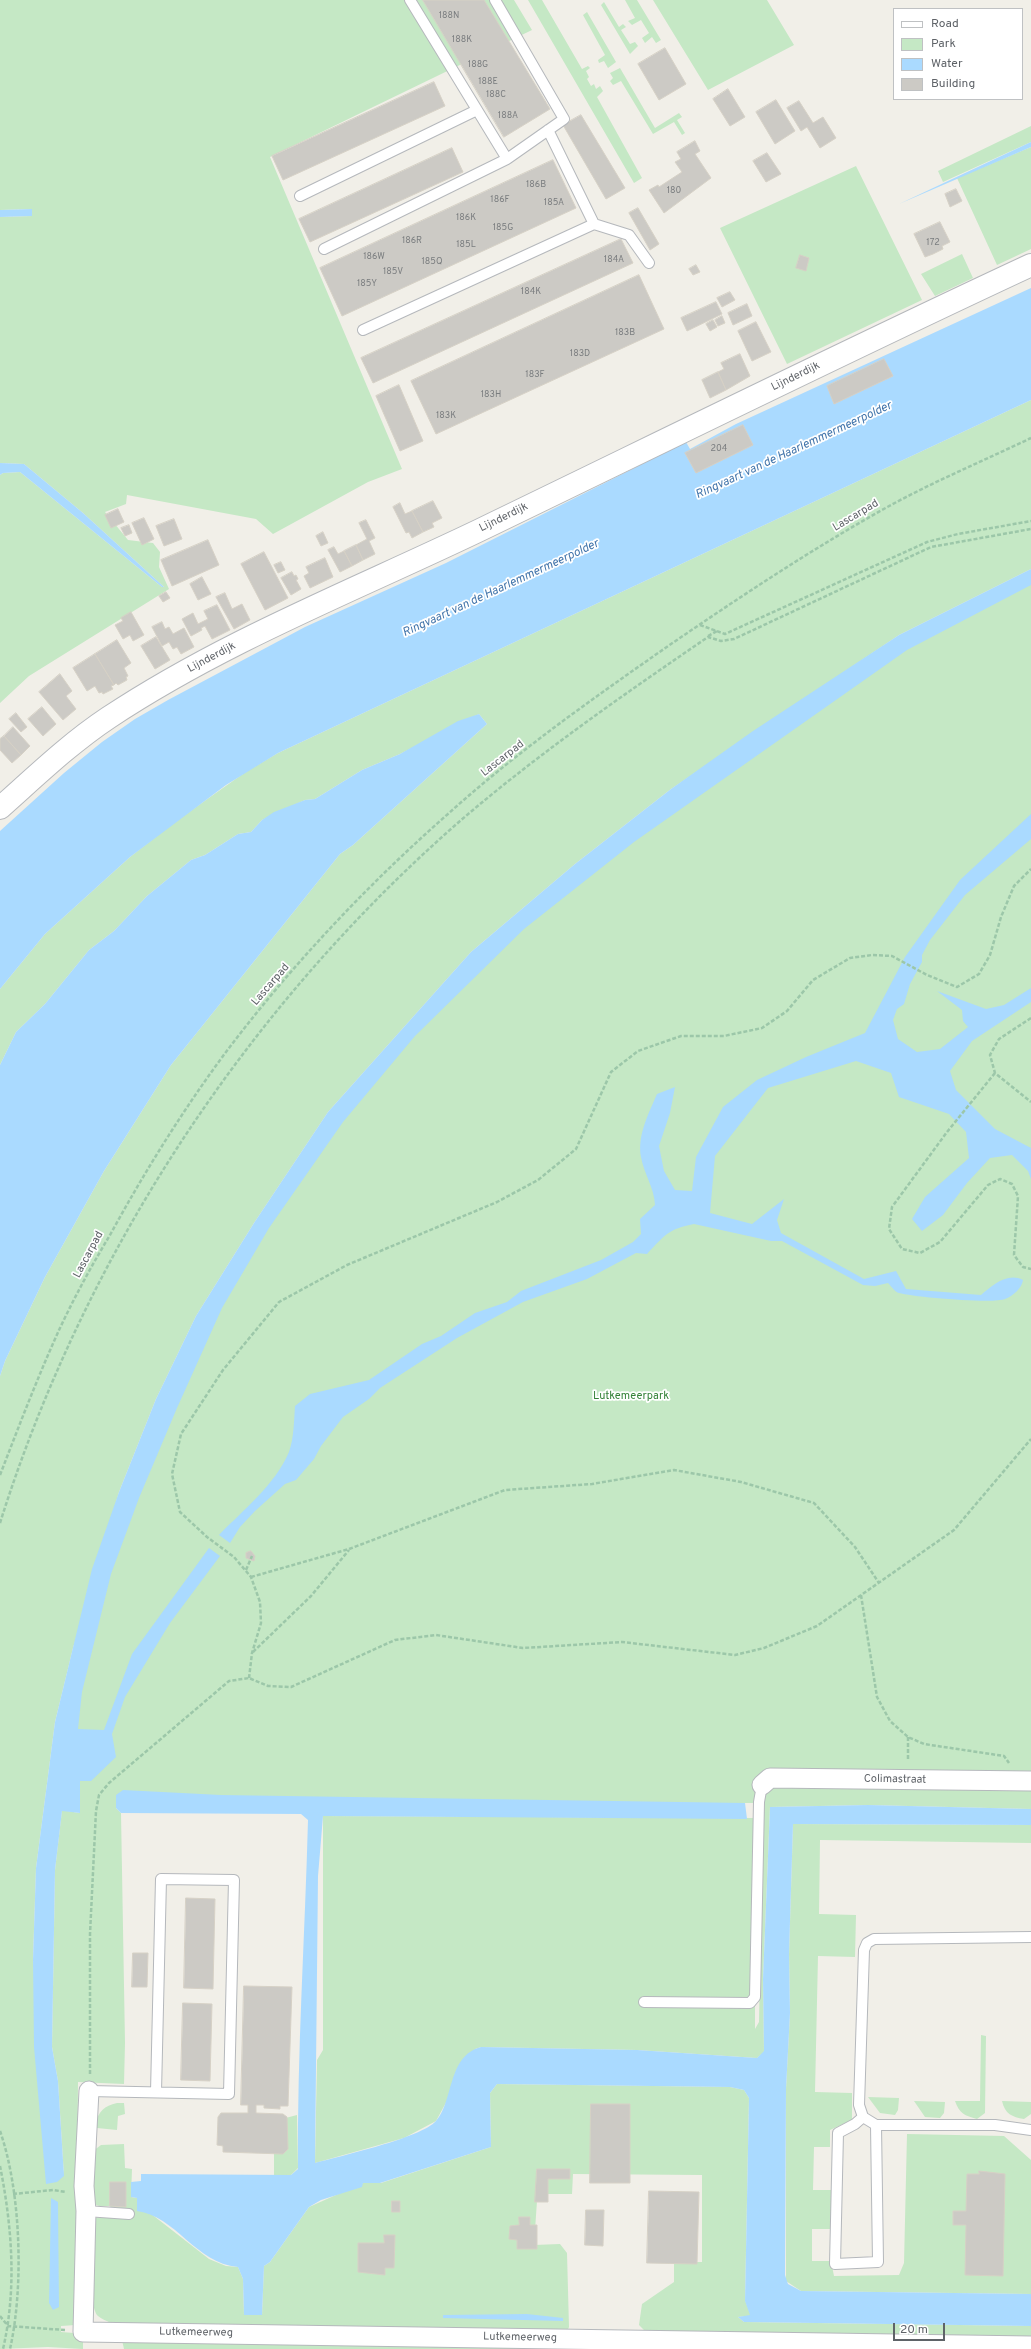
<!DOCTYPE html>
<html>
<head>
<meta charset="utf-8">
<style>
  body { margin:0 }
  #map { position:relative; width:1031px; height:2349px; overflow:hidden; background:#f1efe8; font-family:Overpass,sans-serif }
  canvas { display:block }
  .legend { position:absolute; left:893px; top:8px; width:130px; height:92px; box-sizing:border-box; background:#fff; border:1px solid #bfc1c3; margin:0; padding:5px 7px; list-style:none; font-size:12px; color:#5f6368 }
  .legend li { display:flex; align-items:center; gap:8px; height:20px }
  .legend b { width:20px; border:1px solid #bfc1c3 }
  .scale { position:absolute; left:893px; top:2323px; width:52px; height:18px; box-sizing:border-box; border:2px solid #5f6368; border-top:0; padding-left:5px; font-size:12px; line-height:14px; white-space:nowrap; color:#5f6368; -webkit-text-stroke:3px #fff; paint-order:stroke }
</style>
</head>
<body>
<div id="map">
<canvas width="1031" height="2349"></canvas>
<ul class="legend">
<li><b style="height:5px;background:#fff"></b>Road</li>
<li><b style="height:11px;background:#c5e8c5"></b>Park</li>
<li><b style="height:11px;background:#aadaff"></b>Water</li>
<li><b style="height:11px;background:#cccac5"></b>Building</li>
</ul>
<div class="scale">20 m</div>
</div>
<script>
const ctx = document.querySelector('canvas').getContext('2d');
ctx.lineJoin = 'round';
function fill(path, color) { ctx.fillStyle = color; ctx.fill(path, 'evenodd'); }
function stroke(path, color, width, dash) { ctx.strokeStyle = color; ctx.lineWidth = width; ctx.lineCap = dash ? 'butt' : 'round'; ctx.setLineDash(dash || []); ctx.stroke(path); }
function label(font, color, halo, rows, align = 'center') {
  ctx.font = font + ' Overpass,sans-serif'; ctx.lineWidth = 3.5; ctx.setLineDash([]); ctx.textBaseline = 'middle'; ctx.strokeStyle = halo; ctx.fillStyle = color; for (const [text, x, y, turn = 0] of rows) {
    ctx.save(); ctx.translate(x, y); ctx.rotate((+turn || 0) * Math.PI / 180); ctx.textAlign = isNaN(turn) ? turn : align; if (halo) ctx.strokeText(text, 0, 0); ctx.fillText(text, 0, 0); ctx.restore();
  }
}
const green = new Path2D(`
  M0,0H514L532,30L270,157L402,469L368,482L273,534L256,519L127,495L126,504L105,512L128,540L153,543L160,552L159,567L169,589L29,676L0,703V475L3,473L20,472L162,587H164L83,513L24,464L0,463V217L32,216L31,209L0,210Z
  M528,0H542L582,69L588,66L590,68L586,71L589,77L587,79L591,86L594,84L596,89L600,86L603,91L597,97L642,178L634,183Z
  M625,0H637L661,40L656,43L652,37L645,43L642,38L649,33L641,20L632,25L628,21L635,18Z
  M653,0H767L794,45L708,90Z
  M604,2L619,27L623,24L626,27L621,30L630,44L635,42L638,46L630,54L601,5Z
  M587,12L616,62L608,68L604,61L599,63L598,60L605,55L583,15Z
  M620,68L655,128L679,113L682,117L677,120L685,133L682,135L674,122L653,134L621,81L613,85L610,81L613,78L610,73Z
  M1031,126V142L943,182L938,171Z
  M1031,147V249L997,265L957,178Z
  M856,166L922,300L787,364L720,228Z
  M962,254L973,278L935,296L921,274Z
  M1031,400V569L899,635L671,789L575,864L471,952L328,1112L254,1223L196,1316L156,1399L119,1492L73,1648L55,1722L36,1868L33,1959L64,2176L58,2081L52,2047L55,1870L62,1810L79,1813L68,1709L105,1564L220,1293L330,1128L507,934L841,686L1031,579V1809L868,1805L770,1807L763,1979L764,2052L757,2058L637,2050L481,2047L475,2049L436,2121L404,2138L315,2163L317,2060L323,2050V1816L755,1818V2029L759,2022L763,1797L767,1773L756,1803H311L116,1808L121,1813L125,2043L124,2084L78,2082L76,2325L61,2326V2332L74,2333L83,2338V2349L48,2347L0,2349V1376L5,1361L45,1277L104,1171L171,1065L340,854L353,845L487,724L479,714L400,754L362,770L315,799L305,800L262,820L251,832L238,834L205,855L191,860L147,896L114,931L89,950L45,1004L16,1032L0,1065V989L45,934L130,857L172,824L247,771L278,753Z
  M793,1824L1031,1825V1843L820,1840L819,1914L856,1915L855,1957L818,1956L815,2092L852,2093V2120L830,2130V2147H814L813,2190H832L831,2229H812V2261H831L834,2276L899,2275L904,2263L907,2134L1004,2136L1031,2160V2294L801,2291L786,2281V2089L790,2013L789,1954Z
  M981,2035L986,2036L985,2113L977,2119C965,2116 959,2113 955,2101H980Z
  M497,2084L730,2087L744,2090L749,2098L745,2300L751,2316L738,2317L744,2322L1031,2326V2341L650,2336L639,2325L642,2304L674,2282V2262H702V2175L573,2174L572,2194H546L537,2201L534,2245L560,2244L567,2253L569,2327L566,2334L124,2327C116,2324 105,2322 98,2316C87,2304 93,2238 93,2220L96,2218L117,2215L110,2206H99L92,2203L93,2151L101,2145L124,2144L125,2168L132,2169L131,2197L137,2198L150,2213L209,2259L226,2266L238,2267L243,2279L244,2315H262L264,2266L270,2262L309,2207L363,2183H381L491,2147L490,2093Z
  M868,2097L899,2098L898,2110L895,2115L880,2113Z
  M914,2101L945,2102L944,2113L940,2118L925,2117Z
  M1002,2101L1031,2102V2114L1024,2119C1012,2117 1005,2114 1002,2101Z
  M117,2103H124L125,2114L118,2116L117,2130L97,2128L95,2124C99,2111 104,2106 117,2103Z
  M297,2115L298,2168L291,2175H274V2121Z
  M122,2340L800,2349H124Z`);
const water = new Path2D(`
  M1031,142V147L899,204Z
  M32,209V216L0,217V210Z
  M1031,288V400L278,753L226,785L130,857L45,934L0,989V831L64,773L102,742L135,719L168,700L305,627L446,563L686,442L690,449L736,424Z
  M0,463L24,464L83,513L164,587H162L20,472L3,473L0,475Z
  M1031,569V585L907,650L634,842L524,929L415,1036L343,1122L269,1228L222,1308L177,1408L139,1498L111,1574L82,1692L78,1729L104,1730L132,1654L209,1548L220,1556L170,1623L125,1697L112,1734L116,1757L91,1781H80V1813L62,1811L55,1870L52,2047L58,2081L64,2176L57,2182L46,2184L34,2047L33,1959L36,1868L55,1722L92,1569L119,1492L156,1399L196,1316L254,1223L328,1112L471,952L575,864L671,789L753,731L899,635Z
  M479,714L487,724L353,845L340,854L171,1065L104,1171L45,1277L5,1361L0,1376V1065L16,1032L45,1004L89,950L114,931L147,896L191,860L205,855L238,834L251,832L262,820L274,812L305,800L315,799L362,770L400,754L458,721Z
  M1031,814V839L965,895L930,940L922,955V962L910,984L904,1004L897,1009L893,1020L898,1039L917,1052L940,1049L968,1027L963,1021L962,1010L937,991L986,1009L1004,1005L1031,988V1002L972,1041L950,1071L956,1090L995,1129L1031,1148V1179L1028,1171L1012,1155L990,1158L967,1183L943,1215L922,1231L912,1219L925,1197L969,1158L966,1132L949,1114L899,1097L891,1073L856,1061L768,1088L715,1156L710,1213L752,1224L784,1199L777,1220L781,1233L864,1279L896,1271L906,1289L981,1295C992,1286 1007,1272 1023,1280C1022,1288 1013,1296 1005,1299C993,1304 913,1297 899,1293C895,1292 891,1286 888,1283L875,1286L863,1285L782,1241H771L694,1224C668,1229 665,1235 647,1254L636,1253L587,1279L523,1302L457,1338L380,1388L369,1399L343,1417L321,1446L314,1459L296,1480L285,1484L255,1511L240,1527L230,1543L219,1535C243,1510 275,1485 289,1452C294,1438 294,1420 295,1406L310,1394L369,1380L422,1344L441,1336L475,1313L507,1302L521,1291L601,1260L633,1242L641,1234L640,1219L655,1205C654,1187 644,1174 641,1157C637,1135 649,1113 657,1094L675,1087L670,1113L659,1146L664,1171L675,1190L692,1191L696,1157L723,1107L757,1080L806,1057L865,1033L905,957L960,880Z
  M123,1790L221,1795L745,1803L747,1819L323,1816L318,1876L315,2163C340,2156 421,2138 436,2121C454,2101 447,2056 481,2047L637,2050L757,2058L764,2051L763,1979L770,1807L868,1805L1031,1809V1825L793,1824L789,1954L790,2013L786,2089L785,2275L788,2284L801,2291L1031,2294V2326L744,2322L738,2317L750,2315L745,2301L749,2098L744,2090L730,2087L497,2084L490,2093L491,2147L380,2183H363L362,2187L321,2200L309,2207L270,2262L264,2266L262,2315H244L243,2279L238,2267C195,2263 176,2216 137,2211V2198L131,2197V2182L141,2181V2174L291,2175L298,2169C297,2052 305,1936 308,1820L301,1814L121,1813L116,1808V1795Z
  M51,2198L58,2202L59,2307L53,2310L49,2303Z
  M527,2314L563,2318V2321L443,2318V2315Z`);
const building = new Path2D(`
  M423,0H484L550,109L504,137Z
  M665,48L686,84L659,100L638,64Z
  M434,82L445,106L283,180L272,156Z
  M728,89L745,117L730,126L713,99Z
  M776,100L795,131L775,144L756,112Z
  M799,101L813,123L823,117L836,138L820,148L807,127L801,131L787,108Z
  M581,115L625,188L606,199L563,125Z
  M695,141L700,151L695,154L711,178L664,213L649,190L658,185L659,187L682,172L675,162L681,159L677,152Z
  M452,148L463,172L310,242L299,219Z
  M767,153L781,174L766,182L753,161Z
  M553,160L576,208L342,316L320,268Z
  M956,189L962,201L950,207L945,194Z
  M638,208L659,244L650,250L629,213Z
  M940,222L950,242L942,246L943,249L933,254L925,257L914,234Z
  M621,239L633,263L373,383L361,358Z
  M800,255L809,258L806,271L796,268Z
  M696,265L700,272L693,275L689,269Z
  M639,275L664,329L436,434L411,381Z
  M730,292L735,300L722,307L717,298Z
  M716,302L722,314L687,331L681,318Z
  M747,304L752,316L733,325L728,313Z
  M722,316L725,323L718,326L715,320Z
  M713,320L717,327L710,331L706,324Z
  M756,322L771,352L752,361L738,331Z
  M740,354L750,376L726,390L718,372L724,369L721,363Z
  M884,359L893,376L834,404L827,386Z
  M718,372L726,390L710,398L702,380Z
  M399,385L423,441L400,451L376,396Z
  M743,425L753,445L696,473L685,453Z
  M433,501L442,518L432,523L434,527L423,532L412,511Z
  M400,503L405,514L412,511L423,532L412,538L409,532L406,533L393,507Z
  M118,509L124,522L111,528L105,515Z
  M144,518L154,539L142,545L132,523Z
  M174,519L182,539L164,546L156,526Z
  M366,520L375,538L369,541L375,554L363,560L356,545L367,539L359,523Z
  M129,525L132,533L125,536L121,528Z
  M323,532L328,543L321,546L316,536Z
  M208,540L219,565L172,586L161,560Z
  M356,545L363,560L352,566L344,551Z
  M334,547L338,554L344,551L352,566L340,572L328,550Z
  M264,552L288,598L265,610L241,564Z
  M325,558L333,577L310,588L304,576L309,573L306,567Z
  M281,562L285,570L278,573L274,565Z
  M292,572L294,576L296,575L298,579L296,580L301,589L291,595L281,578Z
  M202,577L211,594L198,600L190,584Z
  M166,592L170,598L163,602L159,596Z
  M225,593L232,609L242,604L250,620L234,629L216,597Z
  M217,605L230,630L212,639L205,626L201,628L202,630L191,636L182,619L193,613L198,624L208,619L204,611Z
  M131,612L144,635L133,641L130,635L123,639L115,625L123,621L121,618Z
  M162,622L165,629L169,627L173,634L184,628L194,647L181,654L177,647L173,649L169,642L162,646L152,627Z
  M156,637L170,660L155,669L141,646Z
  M117,640L131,663L124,668L128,676L126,677L127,680L118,685L116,683L114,685L95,654Z
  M95,654L114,685L111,686L113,689L103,694L102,692L99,693L95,686L87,691L73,668Z
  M60,674L72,691L66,696L76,709L63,720L39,692Z
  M42,707L56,724L43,736L28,719Z
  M16,713L27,727L21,732L9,719Z
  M13,727L30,746L21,755L4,736Z
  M4,736L21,755L12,763L0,750V739Z
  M251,1551L255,1556L254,1561L246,1558V1553Z
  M186,1898L215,1899L213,1989L184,1988Z
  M133,1953H148L147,1987H132Z
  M244,1986L292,1987L288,2106H280V2109L264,2108V2105H256V2113L283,2114L287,2117L288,2149L283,2154L223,2152V2146L217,2145L218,2117L221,2113H248V2105H241Z
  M183,2003L212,2004L210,2081L181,2080Z
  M591,2104H630V2183H590Z
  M537,2169H570V2179H548V2202H535Z
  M979,2171L1005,2174L1003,2276L965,2275L966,2225H953V2211H966L967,2174H979Z
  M110,2182H126V2207L110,2206Z
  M649,2191L699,2192L697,2264L647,2263Z
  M392,2201H400V2212H392Z
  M586,2210H604L603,2246L585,2245Z
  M519,2217H530V2225H537V2249H517V2240L509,2239L510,2226L519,2225Z
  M384,2235H395L394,2268H385V2275L358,2272V2243H384Z`);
const path = new Path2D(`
  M700,625L725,634L927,542L958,534L1031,521
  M708,636L717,631
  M1031,1018L999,1039L990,1055L995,1073L1031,1102
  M995,1073L947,1132L892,1207L889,1229L902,1249L920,1253L940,1242L988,1185L1000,1179L1012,1184L1018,1196L1014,1255L1023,1267L1031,1269
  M0,1475C19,1426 38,1376 60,1328C75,1296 92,1265 110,1235C144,1173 181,1113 223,1056C289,968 366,886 449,813C518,751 595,697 671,644C740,597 809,551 882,510C930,483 981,462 1031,438
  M0,1523C85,1253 247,1007 460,821C538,754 623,695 708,637L721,641L734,639L931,547L1031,529
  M246,1570L252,1556
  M251,1577L349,1549L505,1490L592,1484L674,1470L741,1482L814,1503L855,1547L879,1583
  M861,1595L877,1697L890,1721L908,1737L924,1744L1004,1756L1009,1763
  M253,1652L311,1596L349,1550
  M249,1678L252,1653L261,1623L260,1602L251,1577L234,1557L207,1537L180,1512L172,1474L181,1434L223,1370L279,1302L347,1265L497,1202L538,1180L576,1149L611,1072L638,1051L681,1036H724L762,1028L787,1011L813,980L850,958L872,955L892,956L927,975L957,987L979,974L990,955L1001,917L1014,886L1031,869
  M908,1737V1761
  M90,2074V1934L96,1811L99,1795L109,1783L229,1681L249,1678L268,1686L291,1687L395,1640L436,1635L523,1648L622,1642L735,1655L764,1648L817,1626L954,1530L1031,1439
  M0,2131C21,2191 24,2287 10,2349
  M0,2166C12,2226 17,2289 3,2349
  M13,2194L53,2190L66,2192
  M0,2316L8,2326L65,2330`);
const service = new Path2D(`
  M410,0L507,159L564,119L495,0
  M548,130L594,224L629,235L649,263
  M300,196L477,110
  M324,249L507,159
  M363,330L594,224
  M644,2002L750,2003L755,1997L759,1802L762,1785
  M89,2091L229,2094L234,1880L161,1879L156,2092
  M863,2117L855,2124L838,2133L835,2264L878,2262L876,2125L863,2117L859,2105L864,1950L867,1943L874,1939L1031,1937
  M876,2125H995L1031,2130
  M86,2211L129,2214`);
const minor = new Path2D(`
  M762,1785L770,1778L1031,1781
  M89,2091L84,2186L86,2211L83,2332L1031,2346`);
const tertiary = new Path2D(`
  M0,808C35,777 69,744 108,718C224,641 355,590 480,530C664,441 846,351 1031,265`);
const numberNames = [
  ["188N",449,16],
  ["188K",462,40],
  ["188G",478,65],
  ["188E",488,82],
  ["188C",496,95],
  ["188A",508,116],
  ["186B",536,185],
  ["180",674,191],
  ["186F",500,200],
  ["185A",554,203],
  ["186K",466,218],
  ["185G",503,228],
  ["186R",412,241],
  ["172",933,243],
  ["185L",466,245],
  ["186W",374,257],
  ["184A",614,260],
  ["185Q",432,262],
  ["185V",393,272],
  ["185Y",367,284],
  ["184K",531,292],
  ["183B",625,333],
  ["183D",580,354],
  ["183F",535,375],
  ["183H",491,395],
  ["183K",446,416],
  ["204",719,449]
];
const streetNames = [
  ["Lijnderdijk",796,377,-26],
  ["Lascarpad",856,516,-31],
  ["Lijnderdijk",504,518,-26],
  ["Lijnderdijk",212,658,-28],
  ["Lascarpad",503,759,-38],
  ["Lascarpad",271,985,-49],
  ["Lascarpad",89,1255,-62],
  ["Colimastraat",895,1780,1],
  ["Lutkemeerweg",196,2333,1],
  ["Lutkemeerweg",520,2338,1]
];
const parkNames = [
  ["Lutkemeerpark",631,1397]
];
const waterNames = [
  ["Ringvaart van de Haarlemmermeerpolder",794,451,-25],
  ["Ringvaart van de Haarlemmermeerpolder",501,589,-25]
];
fill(green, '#c5e8c5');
fill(water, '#aadaff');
fill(building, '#cccac5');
stroke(building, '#d6d1c6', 1);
stroke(service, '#b5b8bc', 12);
stroke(minor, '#b5b8bc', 21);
stroke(tertiary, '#b5b8bc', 24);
stroke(path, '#9cc7a9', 2.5, [4, 2]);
stroke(service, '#fff', 10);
stroke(minor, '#fff', 19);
stroke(tertiary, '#fff', 22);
label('9px', '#7a7d7f', null, numberNames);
label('11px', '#5f6368', '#fff', streetNames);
label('11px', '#348238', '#fff', parkNames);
label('italic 12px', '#4174aa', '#fff', waterNames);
</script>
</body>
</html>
